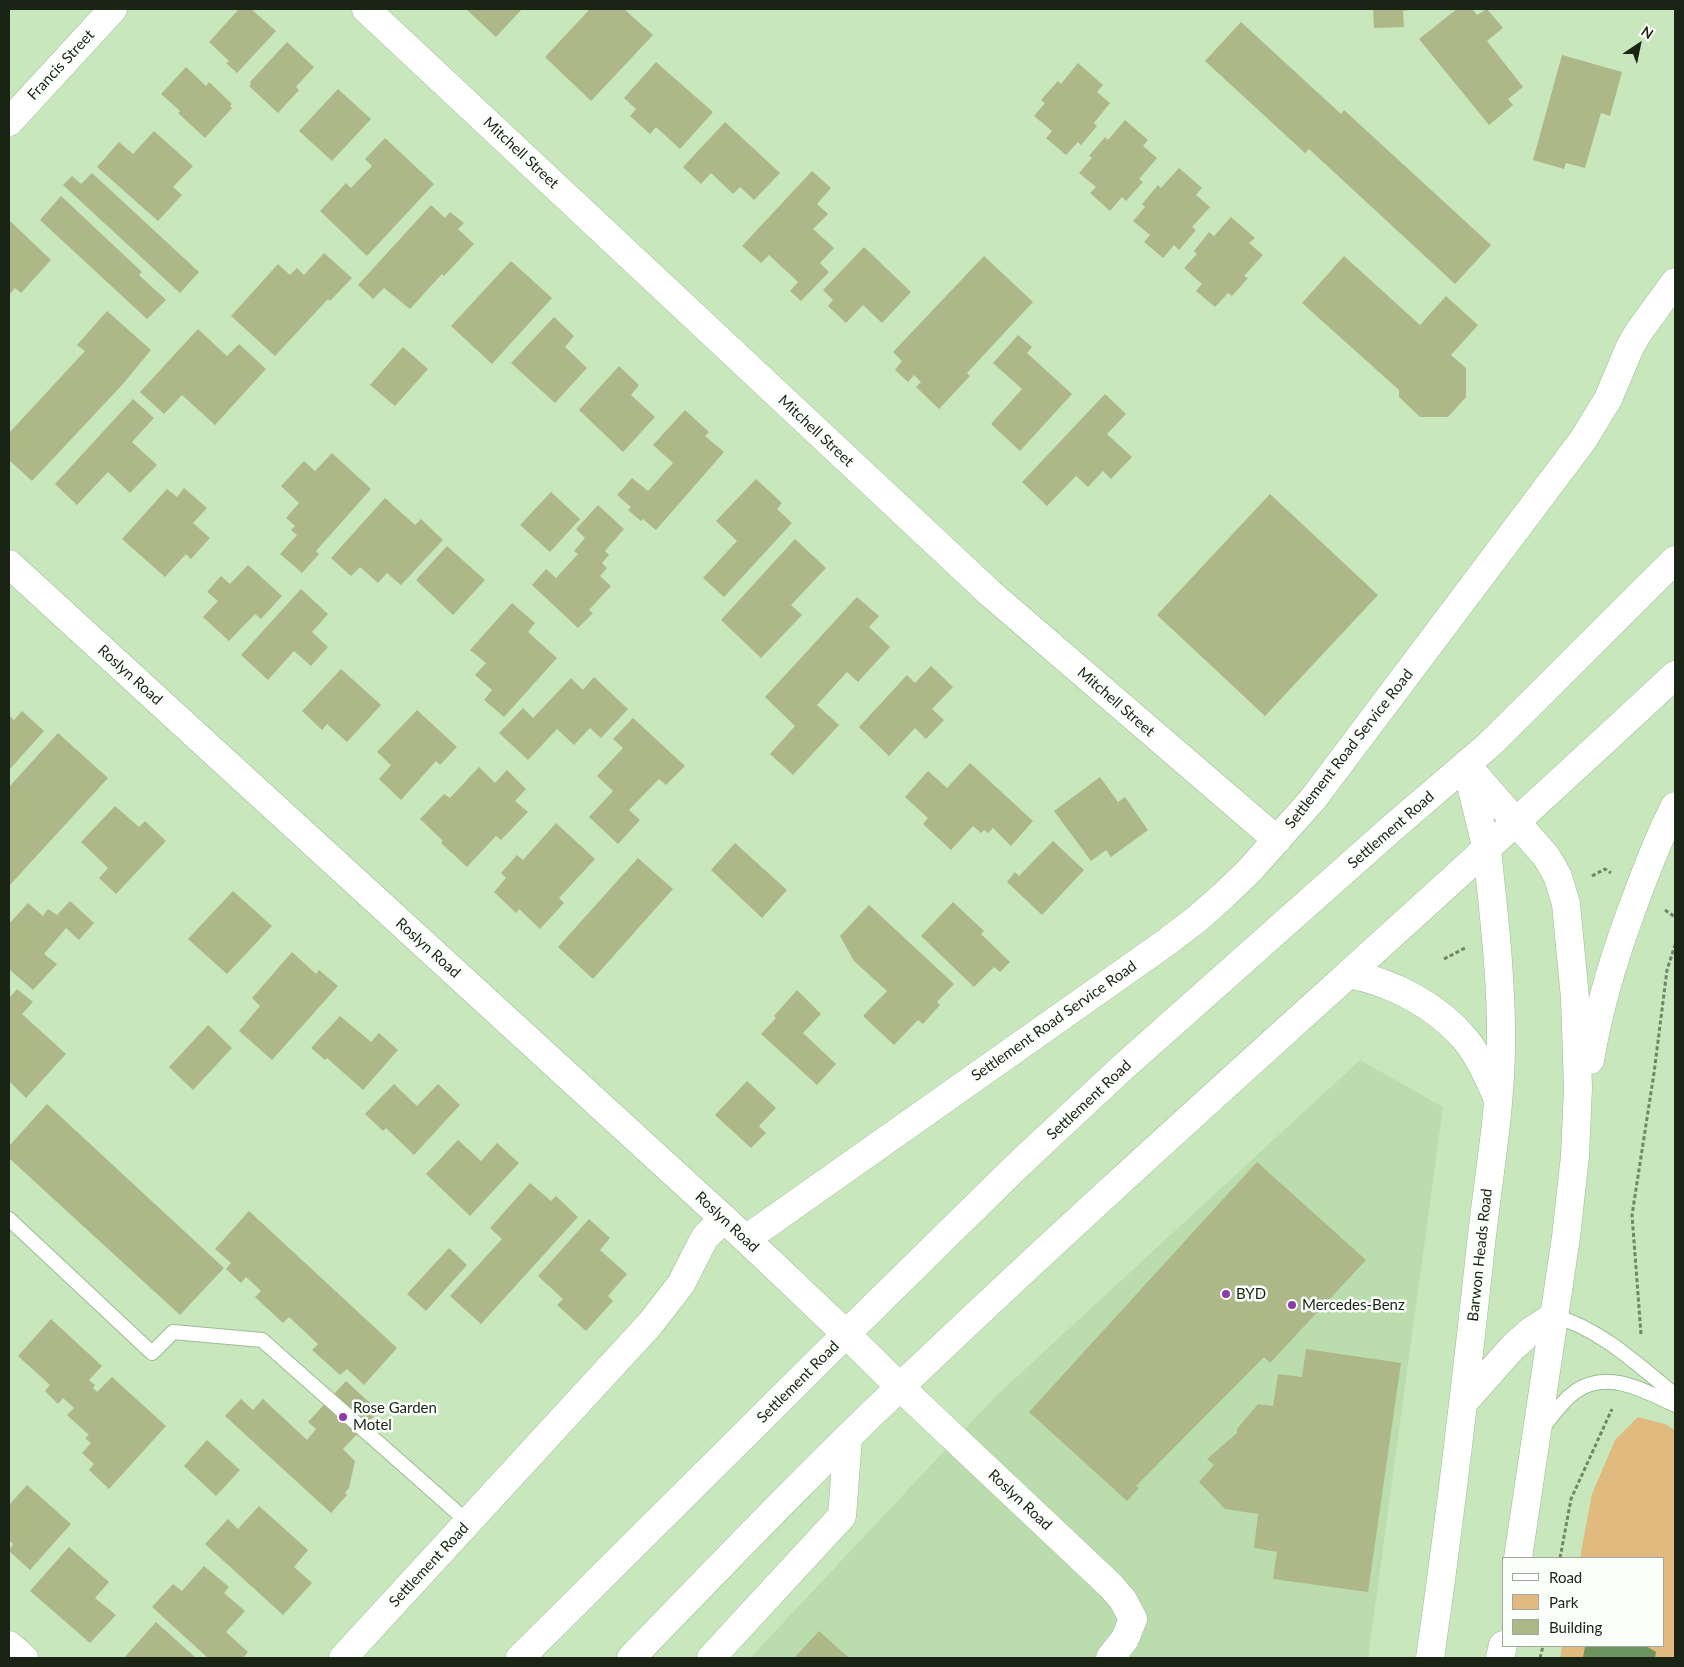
<!DOCTYPE html>
<html>
<head>
<meta charset="utf-8">
<style>
  body { margin:0 }
  #map { position:relative; width:1684px; height:1667px; overflow:hidden; background:#c8e7bd; font-family:Lato,sans-serif }
  canvas { display:block }
  .frame { position:absolute; inset:0; border:10px solid #192415; pointer-events:none }
  .legend { position:absolute; left:1502px; top:1557px; width:162px; height:90px; box-sizing:border-box; background:#fbfefa; border:1px solid #a1a79e; margin:0; padding:6px 9px; list-style:none; font-size:15px; color:#192415 }
  .legend li { display:flex; align-items:center; gap:10px; height:25px }
  .legend b { width:25px; border:1px solid #a1a79e }
  .north { position:absolute; left:1614px; top:20px; width:50px; height:50px; -webkit-text-stroke:4px #fbfefa; paint-order:stroke; rotate:34deg; font-size:14px; font-weight:700; line-height:20px; text-align:center; color:#192415 }
  .north::after { content:''; display:block; margin:auto; width:18px; height:22px; background:#192415; clip-path:polygon(50% 0,100% 100%,50% 72%,0 100%) }
</style>
</head>
<body>
<div id="map">
<canvas width="1684" height="1667"></canvas>
<div class="frame"></div>
<ul class="legend">
<li><b style="height:6px;background:#fff"></b>Road</li>
<li><b style="height:14px;background:#e1ba7f"></b>Park</li>
<li><b style="height:14px;background:#aeb788"></b>Building</li>
</ul>
<div class="north">N</div>
</div>
<script>
const ctx = document.querySelector('canvas').getContext('2d');
ctx.lineJoin = 'round';
function fill(path, color) { ctx.fillStyle = color; ctx.fill(path, 'evenodd'); }
function stroke(path, color, width, dash) { ctx.strokeStyle = color; ctx.lineWidth = width; ctx.lineCap = dash ? 'butt' : 'round'; ctx.setLineDash(dash || []); ctx.stroke(path); }
function label(font, color, halo, rows, align = 'center') {
  ctx.font = font + ' Lato,sans-serif'; ctx.lineWidth = 5; ctx.setLineDash([]); ctx.textBaseline = 'middle'; ctx.strokeStyle = halo; ctx.fillStyle = color; for (const [text, x, y, turn = 0] of rows) {
    ctx.save(); ctx.translate(x, y); ctx.rotate((+turn || 0) * Math.PI / 180); ctx.textAlign = isNaN(turn) ? turn : align; if (halo) ctx.strokeText(text, 0, 0); ctx.fillText(text, 0, 0); ctx.restore();
  }
}
const built = new Path2D(`
  M1360,1060L1443,1107L1368,1658H750L996,1396Z`);
const green = new Path2D(`
  M1638,1417L1665,1424L1675,1430V1658H1560L1562,1646H1663V1558H1580L1592,1494L1615,1440Z`);
const water = new Path2D(`
  M1585,1646H1646L1656,1652L1655,1658H1583Z`);
const building = new Path2D(`
  M239,9H251L276,31L237,73L226,63L229,61L209,42Z
  M466,9H522L496,37Z
  M590,9H624L653,35L591,101L545,57Z
  M1373,9H1408L1409,10L1403,11L1404,27L1374,28Z
  M1457,9H1472L1477,15L1487,9L1503,28L1487,41L1523,87L1508,99L1513,105L1489,125L1419,39Z
  M1241,22L1341,114L1344,110L1491,245L1455,284L1309,149L1305,153L1205,61Z
  M287,42L314,67L296,87L299,90L278,113L249,86L251,84L250,82Z
  M1562,55L1622,72L1610,116L1601,113L1585,168L1566,163L1564,169L1533,160Z
  M656,62L713,112L680,149L656,127L650,134L630,116L636,109L624,98Z
  M1078,63L1103,85L1097,92L1110,103L1094,123L1097,126L1081,145L1078,142L1066,155L1046,138L1052,131L1034,116L1045,103L1041,100L1058,81L1061,84Z
  M186,67L206,86L209,82L232,104L230,106L232,108L205,138L178,113L180,111L161,94Z
  M338,89L371,119L332,161L299,131Z
  M1125,120L1148,140L1143,146L1157,158L1139,179L1143,182L1126,201L1122,197L1110,211L1090,193L1096,187L1079,173L1092,158L1089,156L1105,137L1108,140Z
  M725,122L780,173L754,200L740,187L733,194L711,173L701,184L683,167Z
  M154,131L193,166L173,187L182,195L158,221L97,167L119,142L133,154Z
  M385,138L434,184L367,256L320,211L346,183L351,188L372,166L365,159Z
  M1179,168L1202,188L1196,195L1210,207L1192,227L1196,230L1179,250L1174,245L1163,258L1144,242L1150,235L1133,221L1145,207L1142,204L1158,185L1161,188Z
  M812,171L831,188L817,204L828,214L813,229L834,248L820,263L829,272L801,301L790,291L798,282L769,255L761,263L742,246Z
  M92,173L199,272L180,293L63,185L72,176L81,184Z
  M61,196L142,272L139,275L166,300L147,319L40,220Z
  M431,205L445,218L450,212L464,223L458,229L474,244L444,276L442,274L410,309L384,288L373,299L358,285Z
  M1231,217L1255,238L1249,243L1263,255L1244,276L1248,278L1232,296L1228,293L1215,307L1196,291L1202,284L1184,268L1197,254L1194,251L1209,232L1214,236Z
  M9,220L51,260L21,293L15,288L9,295Z
  M864,247L911,292L882,323L863,305L846,323L828,306L833,300L823,290Z
  M324,253L352,278L330,301L328,299L275,356L231,316L278,264L290,275L297,268L304,275Z
  M984,256L1033,302L967,373L970,376L939,409L916,387L921,382L914,375L908,382L895,370L902,361L893,352Z
  M1344,256L1420,325L1446,296L1478,325L1451,355L1466,368V397L1448,417H1420L1399,397V390L1302,303Z
  M511,261L552,298L492,364L451,326Z
  M107,311L151,350L122,385L32,481L9,460V433L85,351L77,345Z
  M554,317L574,336L565,347L587,368L555,403L511,363Z
  M198,329L227,356L239,344L266,369L215,425L182,395L164,414L140,392Z
  M1018,335L1032,347L1027,353L1072,394L1020,451L991,424L1022,389L993,363Z
  M403,347L428,369L395,406L370,385Z
  M619,366L639,385L631,395L655,417L623,452L579,410Z
  M1105,394L1126,414L1107,434L1132,457L1111,479L1103,471L1088,487L1076,476L1047,506L1022,482Z
  M133,399L154,418L132,442L157,465L130,493L108,472L77,505L55,484Z
  M685,410L709,432L705,436L724,452L656,530L643,519L641,521L628,510L631,507L617,495L632,478L648,491L673,463L653,445Z
  M332,453L371,489L316,551L319,554L302,573L280,554L297,535L291,530L295,526L286,518L299,503L281,486L304,461L315,471Z
  M756,479L782,503L777,509L792,523L724,597L703,578L737,541L716,521Z
  M184,488L207,508L193,523L210,538L191,559L186,554L165,577L122,539L167,489L177,497Z
  M551,492L580,519L550,552L520,525Z
  M1270,494L1378,595L1265,716L1157,615Z
  M385,498L415,525L421,519L443,540L401,585L387,573L378,583L360,567L351,576L331,558Z
  M598,505L624,529L605,551L609,555L602,563L607,568L600,576L611,586L589,610L593,613L578,628L532,585L546,569L556,578L578,554L574,551L585,538L576,529Z
  M795,539L826,568L791,605L802,615L761,658L721,620Z
  M447,546L485,580L453,615L416,580Z
  M248,565L282,596L261,619L255,614L229,641L203,617L218,601L207,592L221,576L230,584Z
  M301,589L328,614L312,632L328,647L311,666L294,651L268,680L241,655Z
  M857,597L879,616L869,627L890,647L858,682L847,672L817,705L839,725L793,775L770,754L795,726L765,697Z
  M512,603L535,623L528,632L557,658L504,717L484,700L492,690L475,675L486,663L470,650Z
  M931,666L953,687L932,709L944,720L926,739L915,728L889,756L859,727L907,675L915,683Z
  M341,669L381,705L347,742L327,724L322,730L302,711Z
  M594,677L628,709L601,738L590,728L574,745L557,729L528,760L499,733L523,708L533,718L571,678L583,690Z
  M417,710L457,747L440,765L436,761L401,800L379,779L391,765L377,752Z
  M22,711L44,731L9,770V715L14,720Z
  M633,718L685,766L666,785L659,779L629,810L640,820L618,844L589,817L613,791L597,776L623,748L613,739Z
  M58,733L108,778L9,886V787Z
  M970,763L1033,821L1011,846L993,828L988,833L984,830L981,833L973,826L951,850L923,824L928,818L905,797L928,771L947,788Z
  M479,767L495,783L507,770L526,789L515,801L528,812L501,840L496,836L467,867L441,843L443,841L420,819L444,794L450,798Z
  M1100,777L1118,802L1125,797L1148,830L1111,857L1106,850L1091,861L1054,811Z
  M115,806L139,827L145,821L166,841L116,894L99,878L108,868L81,842Z
  M556,823L595,859L559,898L564,903L540,929L519,909L516,913L494,892L506,878L501,873L517,855L523,860Z
  M1053,841L1084,870L1042,915L1007,882L1015,872L1019,876Z
  M735,843L787,890L762,918L711,870Z
  M638,858L673,889L593,979L558,947Z
  M233,891L272,926L227,974L188,939Z
  M70,901L94,923L79,940L66,928L44,954L57,964L33,990L9,969V924L28,903L43,916L48,909L57,915Z
  M953,902L984,931L981,934L1010,962L1000,972L994,967L974,987L921,936Z
  M869,905L954,984L937,1002L940,1005L923,1024L918,1020L894,1045L863,1016L887,991L854,961L840,936Z
  M292,952L316,974L319,970L338,986L272,1060L239,1031L260,1006L252,998Z
  M17,989L33,1002L22,1014L66,1054L26,1098L9,1081V998Z
  M797,990L821,1014L803,1033L836,1064L817,1085L761,1034L776,1018L774,1016Z
  M340,1016L371,1042L379,1033L398,1050L363,1090L327,1058L325,1060L311,1048Z
  M208,1025L232,1048L193,1090L169,1067Z
  M747,1081L776,1108L759,1126L766,1133L751,1148L715,1115Z
  M394,1084L417,1106L438,1084L460,1105L414,1155L386,1128L383,1131L365,1114Z
  M47,1104L224,1268L180,1315L9,1158V1146Z
  M458,1140L481,1161L497,1143L519,1163L470,1216L426,1174Z
  M1257,1162L1366,1260L1270,1363L1264,1357L1136,1486L1139,1488L1127,1501L1029,1412Z
  M530,1183L551,1201L556,1196L578,1217L481,1324L450,1296L502,1239L490,1228Z
  M249,1211L397,1348L364,1385L347,1369L340,1375L312,1350L318,1344L289,1317L283,1323L255,1297L261,1291L246,1277L241,1283L226,1269L231,1263L215,1249Z
  M589,1219L610,1238L600,1250L627,1274L608,1296L613,1301L586,1331L557,1305L563,1299L538,1276Z
  M449,1248L467,1265L426,1311L407,1294Z
  M51,1319L102,1366L89,1380L95,1385L93,1388L97,1392L112,1377L166,1426L109,1489L89,1470L94,1464L82,1453L91,1443L85,1438L89,1435L67,1415L74,1408L63,1398L58,1404L45,1391L50,1385L18,1356Z
  M1306,1349L1401,1363L1368,1592L1273,1579L1277,1552L1254,1548L1258,1514L1225,1509L1199,1482L1214,1465L1207,1459L1237,1433V1429L1258,1404L1273,1406L1278,1374L1302,1377Z
  M346,1381L379,1411L343,1449L355,1461L349,1488L345,1493L347,1495L331,1513L225,1416L241,1399L253,1410L263,1399L307,1440L316,1429L308,1422Z
  M207,1440L240,1470L216,1496L184,1466Z
  M27,1485L71,1524L30,1570L9,1551L13,1544L9,1540V1505Z
  M259,1506L308,1550L294,1567L312,1583L283,1615L205,1544L228,1519L238,1529Z
  M69,1547L109,1582L95,1598L116,1615L90,1643L30,1591Z
  M204,1566L229,1587L224,1593L245,1611L226,1632L248,1652L243,1658H208L152,1607L173,1584L182,1591Z
  M156,1622L196,1658H124Z
  M819,1631L849,1658H794Z`);
const path = new Path2D(`
  M1592,876L1605,869L1611,873
  M1665,910L1675,917
  M1444,959L1465,948
  M1641,1334L1632,1215L1654,1073L1667,970L1675,945
  M1560,1558L1571,1499L1612,1409
  M1540,1658L1543,1646`);
const lane = new Path2D(`
  M9,1219L152,1353L173,1332L262,1340L468,1522
  M1554,1316C1601,1329 1638,1365 1675,1395
  M1542,1429C1552,1416 1562,1401 1576,1391C1608,1369 1645,1391 1675,1405`);
const street = new Path2D(`
  M366,9L991,594L1277,840
  M9,122L113,9
  M746,1239L1164,944L1197,919L1224,895L1249,871L1313,799L1583,440L1608,399L1630,347L1638,333L1675,282
  M900,1387L1111,1586L1123,1600L1133,1619L1125,1639L1110,1658
  M9,1645L24,1658
  M343,1658L650,1324L681,1284L705,1237L724,1219
  M711,1658L842,1516L848,1438`);
const secondary = new Path2D(`
  M9,564L746,1239L846,1334`);
const primary = new Path2D(`
  M1516,822L1546,856L1552,866L1558,877L1566,904L1575,998L1578,1088L1575,1156L1566,1237L1518,1558
  M1350,974C1393,983 1436,1005 1465,1039C1479,1056 1489,1079 1498,1099
  M1590,1060C1599,1006 1613,960 1632,909C1645,874 1658,839 1675,806
  M1464,1402L1513,1347L1531,1331L1554,1316
  M1430,1658C1450,1521 1466,1383 1481,1244C1488,1179 1500,1115 1501,1049C1502,982 1494,916 1487,850
  M1500,1658L1503,1645`);
const highway = new Path2D(`
  M1466,765L1487,850
  M1469,768L1516,822
  M846,1334L900,1387
  M520,1658L846,1334L1018,1165L1122,1068L1391,829L1490,744L1675,560
  M631,1658C720,1567 807,1475 900,1387C1153,1145 1419,915 1675,675`);
const markers = [
  [1226,1294,5,"#8e3ba9"],
  [1292,1305,5,"#8e3ba9"],
  [343,1417,5,"#8e3ba9"]
];
const streetNames = [
  ["Francis Street",61,65,-47],
  ["Mitchell Street",521,153,43],
  ["Mitchell Street",816,431,43],
  ["Roslyn Road",130,675,42],
  ["Mitchell Street",1116,702,41],
  ["Settlement Road Service Road",1349,749,-52],
  ["Settlement Road",1391,830,-41],
  ["Roslyn Road",428,948,42],
  ["Settlement Road Service Road",1054,1021,-35],
  ["Settlement Road",1089,1100,-43],
  ["Roslyn Road",727,1222,43],
  ["Barwon Heads Road",1480,1255,-84],
  ["Settlement Road",798,1382,-45],
  ["Roslyn Road",1020,1500,43],
  ["Settlement Road",429,1565,-47]
];
const poiNames = [
  ["BYD",1236,1294],
  ["Mercedes-Benz",1302,1305],
  ["Rose Garden",353,1408],
  ["Motel",353,1425]
];
fill(built, '#bbddad');
fill(green, '#e1ba7f');
fill(water, '#6d945e');
fill(building, '#aeb788');
stroke(lane, '#9ebb93', 16);
stroke(street, '#9ebb93', 29);
stroke(secondary, '#9ebb93', 29);
stroke(primary, '#9ebb93', 29);
stroke(highway, '#9ebb93', 29);
stroke(path, '#718669', 3, [4, 2.5]);
stroke(lane, '#fff', 14);
stroke(street, '#fff', 28);
stroke(secondary, '#fff', 28);
stroke(primary, '#fff', 28);
stroke(highway, '#fff', 28);
for (const [x, y, r, color] of markers) { const dot = new Path2D(); dot.arc(x, y, r, 0, 2 * Math.PI); ctx.fillStyle = color; ctx.fill(dot); stroke(dot, '#fbfefa', 2); }
label('15px', '#192415', '#fbfefa', streetNames);
label('15px', '#192415', '#fbfefa', poiNames, 'left');
</script>
</body>
</html>
